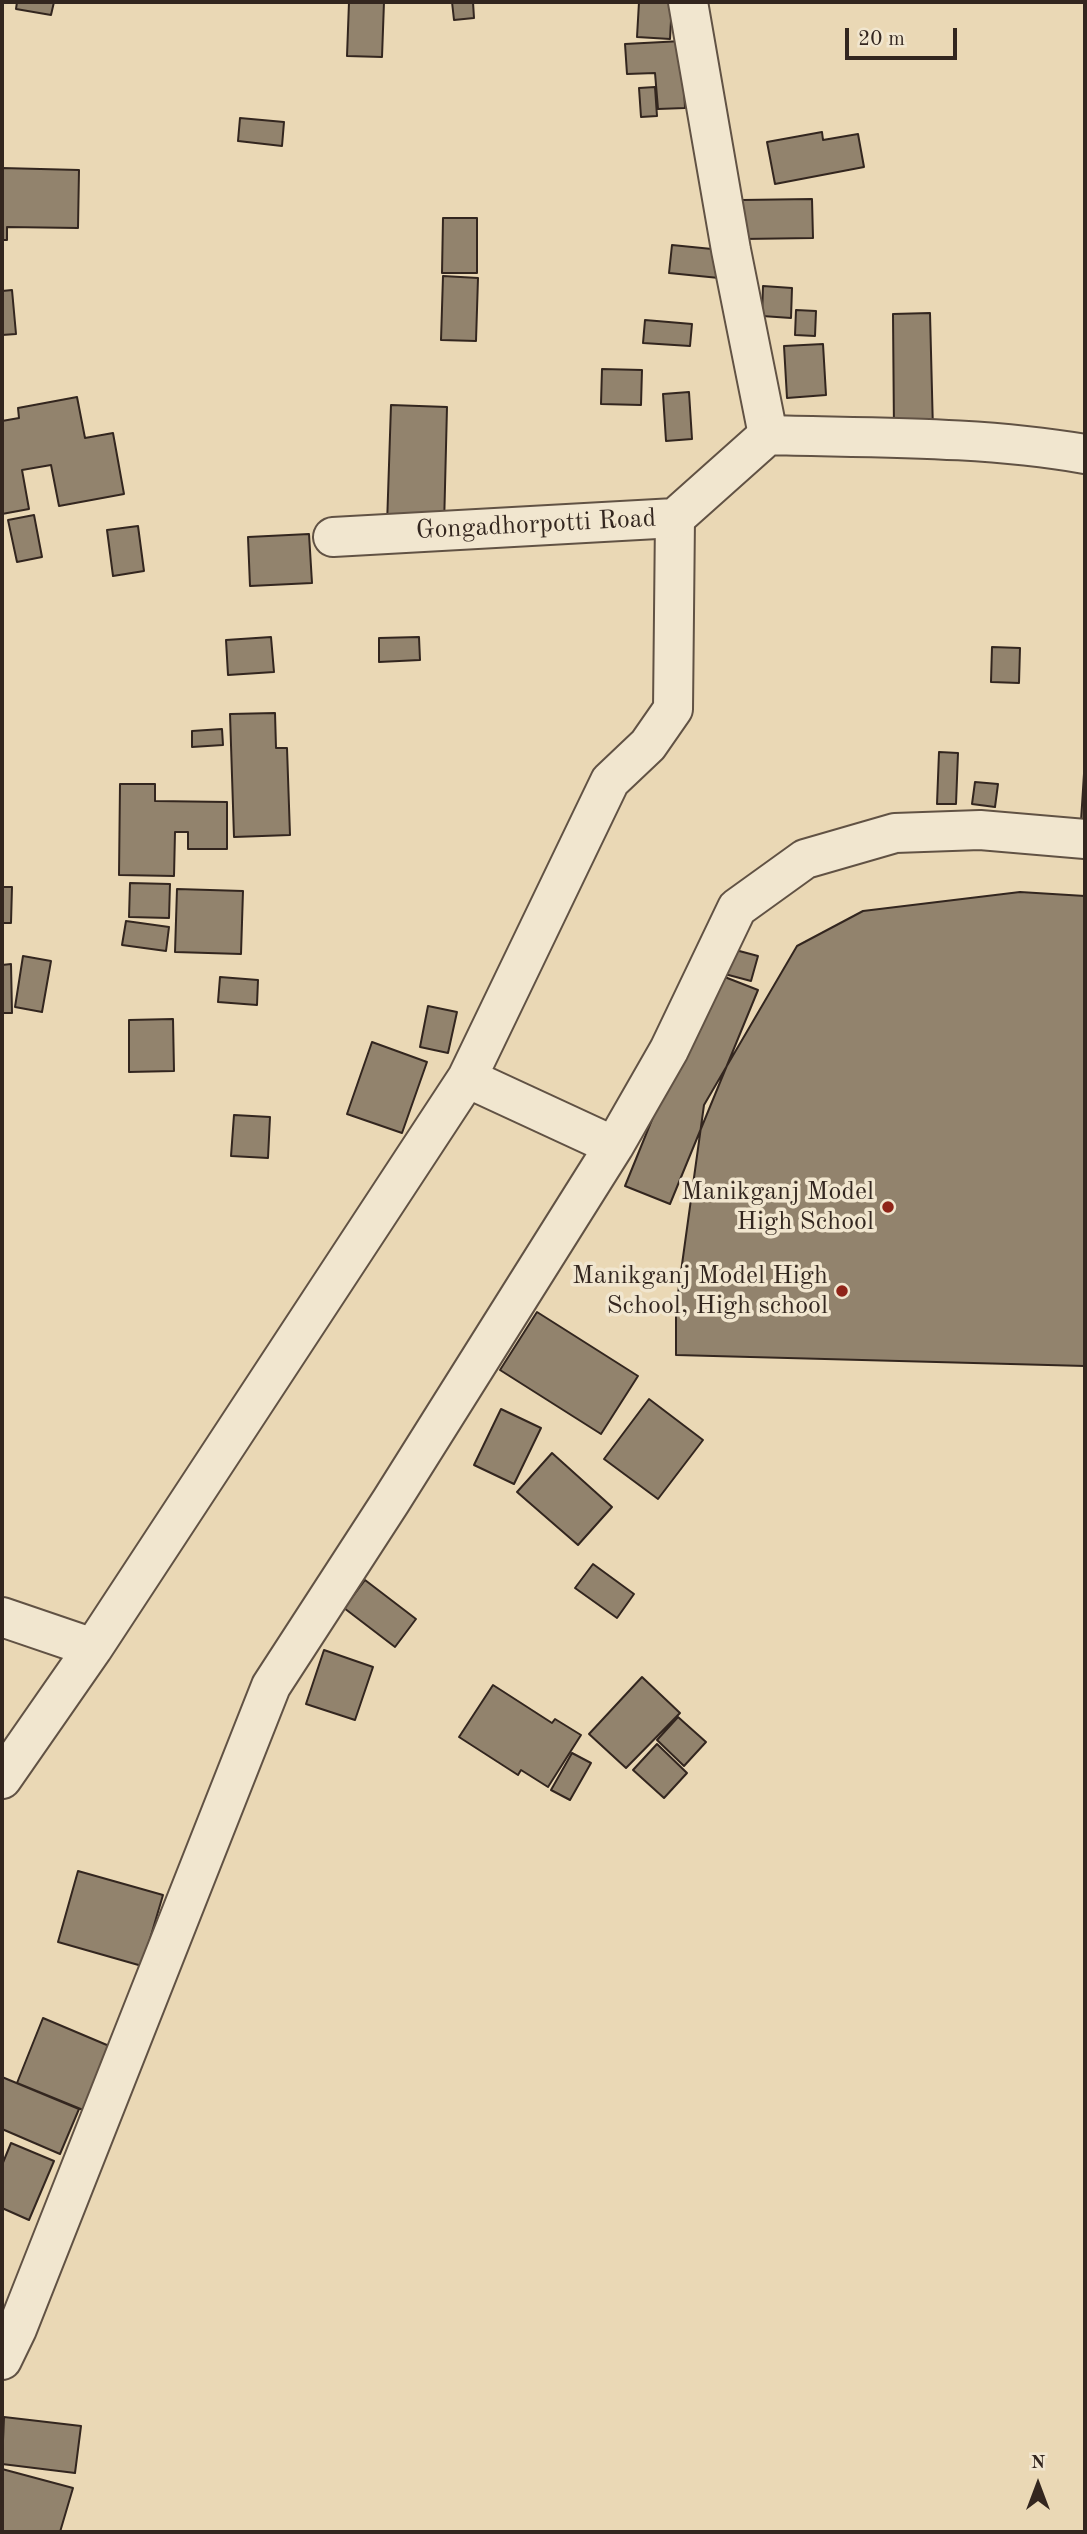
<!DOCTYPE html>
<html>
<head>
<meta charset="utf-8">
<style>
  body { margin:0 }
  #map { position:relative; width:1087px; height:2534px; overflow:hidden; background:#ead8b5; font-family:"Old Standard TT",serif }
  canvas { display:block }
  .frame { position:absolute; inset:0; border:4px solid #33261f; pointer-events:none }
  .north { position:absolute; left:1003px; top:2450px; width:70px; height:70px; -webkit-text-stroke:5px #f1e6cf; paint-order:stroke; rotate:0deg; font-size:19px; font-weight:700; line-height:28px; text-align:center; color:#33261f }
  .north::after { content:''; display:block; margin:auto; width:24px; height:32px; background:#33261f; clip-path:polygon(50% 0,100% 100%,50% 72%,0 100%) }
  .scale { position:absolute; left:845px; top:28px; width:112px; height:32px; box-sizing:border-box; border:4px solid #33261f; border-top:0; padding-left:9px; font-size:21px; line-height:24px; white-space:nowrap; color:#33261f; -webkit-text-stroke:5px #f1e6cf; paint-order:stroke }
</style>
</head>
<body>
<div id="map">
<canvas width="1087" height="2534"></canvas>
<div class="frame"></div>
<div class="north">N</div>
<div class="scale">20 m</div>
</div>
<script>
const ctx = document.querySelector('canvas').getContext('2d');
ctx.lineJoin = 'round';
function fill(path, color) { ctx.fillStyle = color; ctx.fill(path, 'evenodd'); }
function stroke(path, color, width, dash) { ctx.strokeStyle = color; ctx.lineWidth = width; ctx.lineCap = dash ? 'butt' : 'round'; ctx.setLineDash(dash || []); ctx.stroke(path); }
function label(font, color, halo, rows, align = 'center') {
  ctx.font = font + ' "Old Standard TT",serif'; ctx.lineWidth = 7; ctx.setLineDash([]); ctx.textBaseline = 'middle'; ctx.strokeStyle = halo; ctx.fillStyle = color; for (const [text, x, y, turn = 0] of rows) {
    ctx.save(); ctx.translate(x, y); ctx.rotate((+turn || 0) * Math.PI / 180); ctx.textAlign = isNaN(turn) ? turn : align; if (halo) ctx.strokeText(text, 0, 0); ctx.fillText(text, 0, 0); ctx.restore();
  }
}
const building = new Path2D(`
  M17,2H54L51,15L16,9Z
  M349,2H384L382,57L347,56Z
  M452,2H473L474,18L454,20Z
  M639,2H672L670,39L637,37Z
  M682,41L685,108L658,109L655,73L627,74L625,44Z
  M655,87L657,116L641,117L639,88Z
  M240,118L284,122L282,146L238,141Z
  M822,132L823,140L858,134L864,167L775,184L767,142Z
  M2,168L79,170L78,228L7,227V240H2Z
  M812,199L813,238L743,239L742,200Z
  M443,218H477V273H442Z
  M672,245L722,250L719,278L669,273Z
  M443,276L478,278L476,341L441,340Z
  M763,286L792,288L791,318L762,316Z
  M12,290L16,334L2,335V291Z
  M796,310L816,311L815,336L795,335Z
  M930,313L933,431L894,432L893,314Z
  M645,320L692,324L690,346L643,343Z
  M823,344L826,395L787,398L784,346Z
  M602,369L642,370L641,405L601,404Z
  M689,392L692,439L666,441L663,394Z
  M77,397L85,438L113,433L124,494L59,506L51,465L22,470L29,509L2,514V421L19,418L18,408Z
  M391,405L447,407L444,527L387,525Z
  M34,515L42,557L17,562L8,520Z
  M138,526L144,571L113,576L107,530Z
  M309,534L312,583L250,586L248,537Z
  M271,637L274,672L228,675L226,640Z
  M419,637L420,660L379,662V638Z
  M992,647L1020,648L1019,683L991,682Z
  M275,713L276,748H287L290,835L234,837L230,714Z
  M222,729L223,745L192,747V731Z
  M939,752L958,753L956,804H937Z
  M1085,758V821H1081Z
  M975,782L998,784L995,807L972,804Z
  M120,784H155V801L227,802V849H188V832H175L174,876L119,875Z
  M130,883L170,884L169,918L129,917Z
  M2,887H12L11,923H2Z
  M177,889L243,891L241,954L175,952Z
  M1020,892L1085,896V1366L676,1355V1308L704,1105L797,946L863,911Z
  M126,921L169,927L166,951L122,945Z
  M728,948L758,956L751,981L721,973Z
  M23,956L51,961L42,1012L15,1007Z
  M11,964L12,1013H2V965Z
  M712,972L758,990L670,1204L625,1186Z
  M220,977L258,980L257,1005L218,1002Z
  M428,1006L457,1012L448,1053L420,1047Z
  M173,1019L174,1071L129,1072V1020Z
  M372,1042L427,1062L402,1133L347,1114Z
  M234,1115L270,1117L268,1158L231,1156Z
  M537,1312L638,1376L601,1434L500,1370Z
  M649,1399L703,1440L658,1499L604,1459Z
  M501,1409L541,1428L514,1484L474,1465Z
  M552,1453L612,1507L578,1545L517,1492Z
  M593,1564L634,1594L617,1618L575,1588Z
  M365,1580L416,1619L395,1647L344,1608Z
  M324,1650L373,1667L355,1720L306,1704Z
  M642,1677L680,1713L626,1768L589,1734Z
  M493,1685L552,1723L555,1719L581,1735L548,1787L521,1770L518,1775L459,1737Z
  M678,1717L706,1742L684,1766L657,1740Z
  M657,1744L687,1773L664,1798L633,1770Z
  M572,1753L591,1763L570,1800L551,1790Z
  M78,1871L163,1895L142,1966L58,1942Z
  M43,2018L114,2048L88,2112L17,2083Z
  M2,2077L79,2109L60,2154L2,2129Z
  M11,2143L54,2161L29,2220L2,2208V2165Z
  M4,2417L81,2426L75,2473L2,2464Z
  M2,2469L73,2488L60,2532H2Z`);
const minor = new Path2D(`
  M688,2L731,250L768,435
  M467,1078L614,1146
  M2,1617L93,1648
  M2,1779L93,1648L467,1078L610,781L648,745L673,709L675,518
  M2,2360L17,2329L271,1686L391,1501L614,1146L669,1050L737,908L805,859L895,833L980,830L1085,839`);
const tertiary = new Path2D(`
  M333,537L675,518L768,435C874,438 981,436 1085,454`);
const markers = [
  [888,1207,7,"#8f2418"],
  [842,1291,7,"#8f2418"]
];
const streetNames = [
  ["Gongadhorpotti Road",536,525,-3]
];
const poiNames = [
  ["Manikganj Model",874,1192],
  ["High School",874,1222],
  ["Manikganj Model High",828,1276],
  ["School, High school",828,1306]
];
fill(building, '#92836d');
stroke(building, '#33261f', 2);
stroke(minor, '#615244', 42);
stroke(tertiary, '#615244', 42);
stroke(minor, '#f1e6cf', 38);
stroke(tertiary, '#f1e6cf', 38);
for (const [x, y, r, color] of markers) { const dot = new Path2D(); dot.arc(x, y, r, 0, 2 * Math.PI); ctx.fillStyle = color; ctx.fill(dot); stroke(dot, '#f1e6cf', 2.5); }
label('26px', '#33261f', '#f1e6cf', streetNames);
label('26px', '#33261f', '#f1e6cf', poiNames, 'right');
</script>
</body>
</html>
